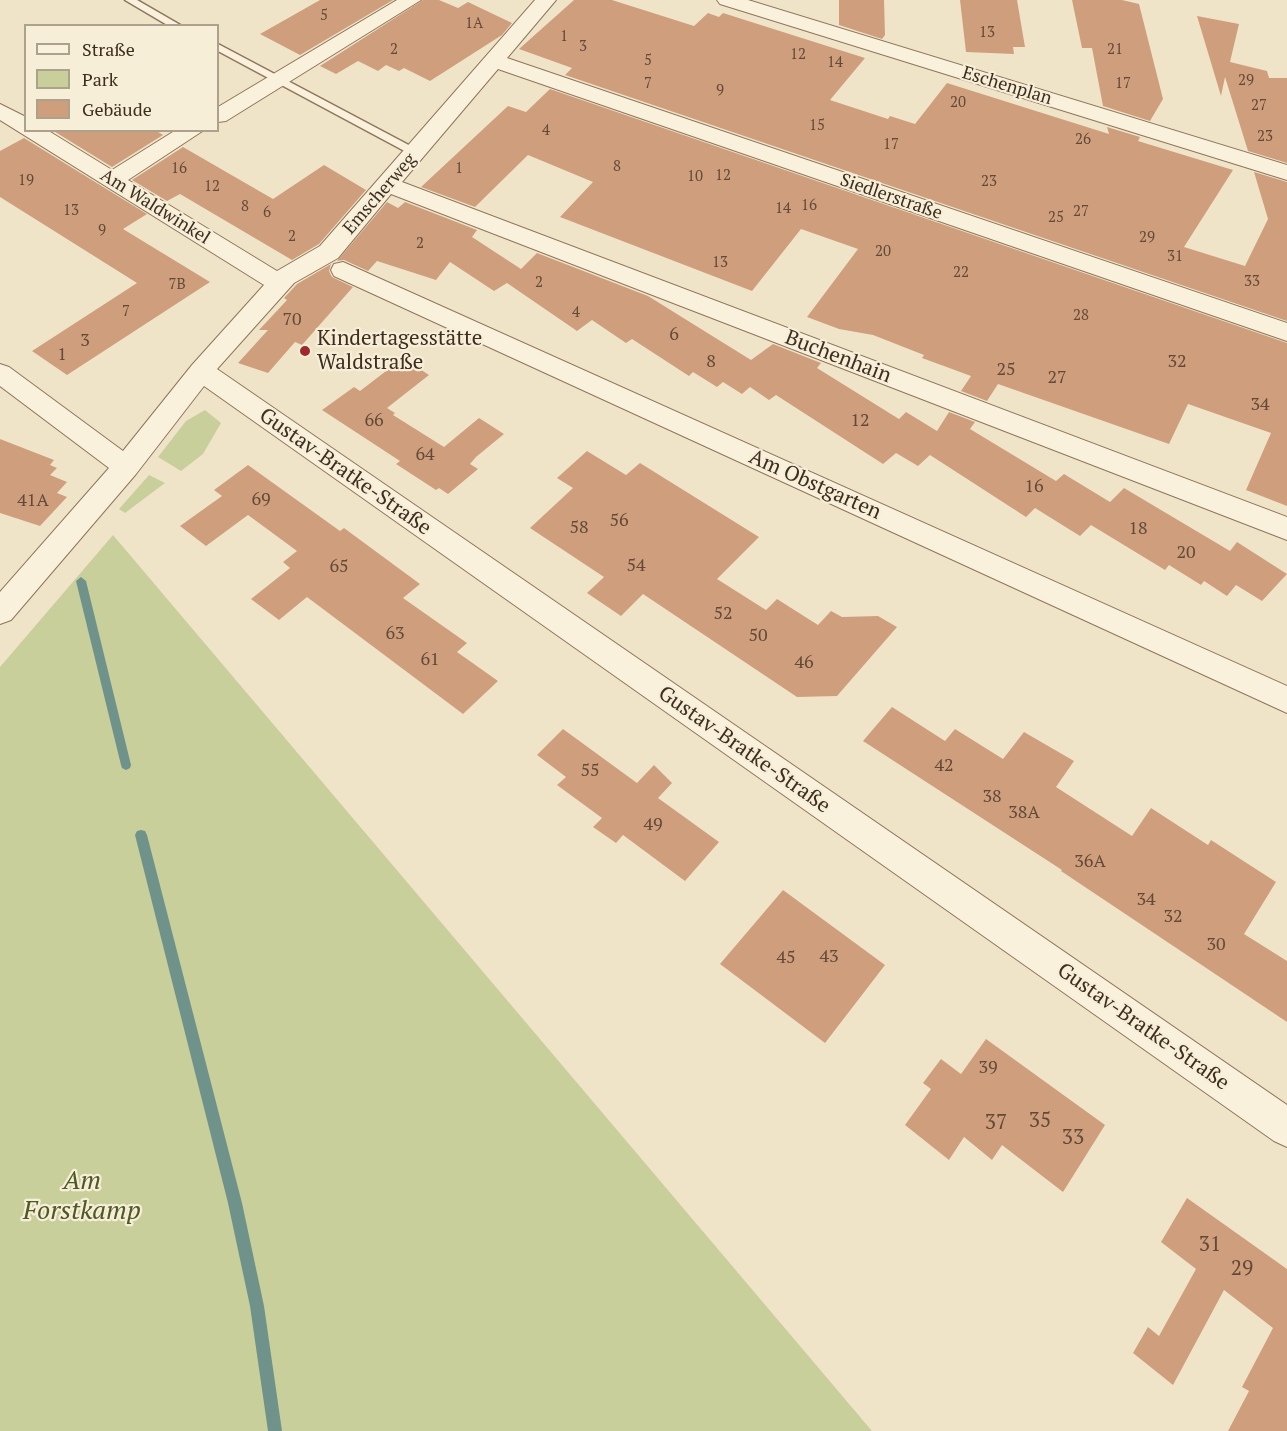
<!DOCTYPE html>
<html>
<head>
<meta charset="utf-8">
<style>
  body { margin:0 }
  #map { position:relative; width:1287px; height:1431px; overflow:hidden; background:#f0e4c8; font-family:"PT Serif",serif }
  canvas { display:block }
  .legend { position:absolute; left:24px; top:24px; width:195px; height:108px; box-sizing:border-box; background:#f7eed8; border:2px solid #ada18e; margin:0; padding:8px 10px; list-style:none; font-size:18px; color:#3d2e20 }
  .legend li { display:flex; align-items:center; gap:12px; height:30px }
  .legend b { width:30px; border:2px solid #ada18e }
</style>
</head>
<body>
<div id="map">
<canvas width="1287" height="1431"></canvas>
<ul class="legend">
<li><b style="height:8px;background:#faf1dc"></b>Straße</li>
<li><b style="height:16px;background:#c9cf9b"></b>Park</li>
<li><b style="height:16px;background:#cf9f7d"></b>Gebäude</li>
</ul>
</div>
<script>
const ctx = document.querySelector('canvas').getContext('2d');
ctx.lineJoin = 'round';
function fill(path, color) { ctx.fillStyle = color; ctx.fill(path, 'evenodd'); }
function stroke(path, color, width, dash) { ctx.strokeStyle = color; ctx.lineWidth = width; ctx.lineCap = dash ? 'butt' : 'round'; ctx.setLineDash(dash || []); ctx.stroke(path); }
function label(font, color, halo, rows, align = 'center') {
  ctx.font = font + ' "PT Serif",serif'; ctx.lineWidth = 4.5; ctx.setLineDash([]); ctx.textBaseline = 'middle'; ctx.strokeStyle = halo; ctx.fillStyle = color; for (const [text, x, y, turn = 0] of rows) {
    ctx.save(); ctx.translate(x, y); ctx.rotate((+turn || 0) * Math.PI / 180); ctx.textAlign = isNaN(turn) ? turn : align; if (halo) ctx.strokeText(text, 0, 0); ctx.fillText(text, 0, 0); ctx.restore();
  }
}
const green = new Path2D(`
  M205,410L221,423L203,454L181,471L158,457L186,421Z
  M149,475L165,483L125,513L119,509Z
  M113,535L872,1431H0V667Z`);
const stream = new Path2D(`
  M81,577L86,581L131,765L130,768L126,770L122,768L121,765L76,581Z
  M141,830L145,831L147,835L242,1203L264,1306L282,1431H268L250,1306L228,1203L135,835L137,831Z`);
const building = new Path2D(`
  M320,0H393L300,55L260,34Z
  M423,0H439L458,8L468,2L512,23L502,35L430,81L404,68L399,71L386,65L378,71L358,61L336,74L320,66Z
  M574,0H612L694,26L708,13L719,17L723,13L865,58L830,100L888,119L890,116L915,124L947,83L1109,134L1107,127L1140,137L1138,141L1233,170L1184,247L1245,266L1268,219L1254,172L1287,182V321L565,75L572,68L519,49Z
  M839,0H884L885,35L882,39L839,25Z
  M960,0H1017L1025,47H1013L1014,54L966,52Z
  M1072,0H1122L1139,4L1163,99L1150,121L1103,106L1092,48H1082Z
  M1197,16L1239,24L1230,62L1267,71L1269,78H1287V163L1248,151L1225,77L1221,96Z
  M550,89L1287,343V506L1246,490L1271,433L1188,404L1169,444L998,384L987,401L961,391L971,376L922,358L924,355L873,335L839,329L807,317L858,249L801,229L752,291L560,217L593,182L528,155L475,207L421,187L508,106L526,112Z
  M52,130H155L163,135L112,167Z
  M24,138L147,214L123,229L210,282L67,375L32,351L137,283L0,197V151Z
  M183,147L273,199L324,165L366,190L319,244L292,260L180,194L167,201L132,180Z
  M387,202L398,208L405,202L477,230L472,237L521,269L537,253L648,296L751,360L773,344L821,363L817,368L899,419L906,412L937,431L949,412L975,422L970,429L1056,481L1064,474L1110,502L1124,488L1230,551L1237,542L1287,574L1262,601L1236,585L1227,596L1204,581L1201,585L1169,565L1165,570L1091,525L1080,536L1035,508L1026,517L930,455L918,466L896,453L883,464L776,395L769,400L750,387L742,394L723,382L717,387L693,372L689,376L632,339L626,343L592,320L577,331L507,283L494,291L450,262L436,280L377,261L368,271L344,260L337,261Z
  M331,264L329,271L332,277L353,287L302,345L295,342L268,373L238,363L268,330H259L287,300L284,298L297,284Z
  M403,358L429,375L387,408L395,413L393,415L444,447L479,418L504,434L476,457L470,464L478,469L448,494L439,488L436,490L396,464L400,461L322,410L354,387L360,391Z
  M0,439L54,460L50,465L57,468L50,475L67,482L57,493L67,497L40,526L0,513Z
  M587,451L626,475L640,463L759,537L717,579L766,610L777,599L818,625L831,611L842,617L878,616L897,627L837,696L797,697L643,594L621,616L587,593L604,577L530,528L573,488L557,478Z
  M248,465L340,531L344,528L420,584L403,598L467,643L457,652L498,681L463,714L307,597L279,620L251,599L290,568L283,562L297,551L248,515L206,546L180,526L222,496L214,490Z
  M892,707L945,741L955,729L1003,759L1024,732L1074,761L1056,787L1132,836L1151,808L1208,845L1211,840L1276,882L1244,934L1287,961V1022L1061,871L1062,870L863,741Z
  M563,729L637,783L654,765L672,783L658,798L719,842L685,881L623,835L616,843L593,827L602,818L557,785L566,777L537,755Z
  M783,890L885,965L825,1043L720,964Z
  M986,1039L1105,1125L1063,1192L1002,1145L992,1160L964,1137L949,1160L905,1125L931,1089L923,1083L941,1059L961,1074Z
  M1187,1198L1287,1269V1431H1228L1249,1391L1242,1387L1273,1328L1224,1290L1173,1385L1133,1353L1148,1327L1159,1336L1196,1269L1161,1242Z`);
const service = new Path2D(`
  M125,0H137L182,26H169Z
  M218,44L420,151L421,153L412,155L218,51Z`);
const minor = new Path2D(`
  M397,0H421L226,121L218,122V107Z
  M535,0H556L507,58L1287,323V341L498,69L402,182L1287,517V540L391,194L338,258L294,283L217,369L1287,1105V1147L1274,1141L204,386L136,474L11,620L0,624V592L109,468L0,386V364L9,367L123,451L192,365L264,285L0,120V104L26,117V130H47L112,170L176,130H204L128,180L277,271L320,246Z
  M717,0H748L1287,165V180L720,4Z
  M343,262L1287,686V713L334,276L331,270L334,264Z`);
const markers = [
  [305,351,6,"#9e2a2b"]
];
const farNumbernames = [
  ["5",324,16],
  ["1A",474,24],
  ["13",987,33],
  ["1",564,37],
  ["3",583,47],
  ["2",394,50],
  ["21",1115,50],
  ["12",798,55],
  ["5",648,61],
  ["14",835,63],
  ["29",1246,81],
  ["7",648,84],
  ["17",1123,84],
  ["9",720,91],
  ["20",958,103],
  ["27",1259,106],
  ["15",817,126],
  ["4",546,131],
  ["23",1265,137],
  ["26",1083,140],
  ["17",891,145],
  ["8",617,167],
  ["16",179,169],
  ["1",459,169],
  ["12",723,176],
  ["10",695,177],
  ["19",26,181],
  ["23",989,182],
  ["12",212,187],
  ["16",809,206],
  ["8",245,207],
  ["14",783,209],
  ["13",71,211],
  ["27",1081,212],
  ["6",267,213],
  ["25",1056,218],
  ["9",102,231],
  ["2",292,237],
  ["29",1147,238],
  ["2",420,244],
  ["20",883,252],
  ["31",1175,257],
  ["13",720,263],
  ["22",961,273],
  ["33",1252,282],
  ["2",539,283],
  ["7B",177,285],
  ["7",126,312],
  ["4",576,313],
  ["28",1081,316]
];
const farStreetnames = [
  ["Eschenplan",1007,86,17],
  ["Emscherweg",380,194,-49],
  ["Siedlerstraße",891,197,19],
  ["Am Waldwinkel",155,207,32]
];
const numberNames = [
  ["70",292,320],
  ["6",674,335],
  ["3",85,341],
  ["1",62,355],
  ["8",711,362],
  ["32",1177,362],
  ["25",1006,370],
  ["27",1057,378],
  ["34",1260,405],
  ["66",374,421],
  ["12",860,421],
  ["64",425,455],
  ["16",1034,487],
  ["69",261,500],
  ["41A",33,501],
  ["56",619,521],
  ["58",579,528],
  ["18",1138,529],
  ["20",1186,553],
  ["54",636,566],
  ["65",339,567],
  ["52",723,614],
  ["63",395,634],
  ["50",758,636],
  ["61",430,660],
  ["46",804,663],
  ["42",944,766],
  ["55",590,771],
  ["38",992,797],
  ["38A",1024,813],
  ["49",653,825],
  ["36A",1090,862],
  ["34",1146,900],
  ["32",1173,917],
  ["30",1216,945],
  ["43",829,957],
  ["45",786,958],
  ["39",988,1068]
];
const poiNames = [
  ["Kindertagesstätte",317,339],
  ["Waldstraße",317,363]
];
const streetNames = [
  ["Buchenhain",838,357,21],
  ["Gustav-Bratke-Straße",345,472,35],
  ["Am Obstgarten",815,485,24],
  ["Gustav-Bratke-Straße",744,750,35],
  ["Gustav-Bratke-Straße",1143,1027,35]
];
const nearNumbernames = [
  ["35",1040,1121],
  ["37",996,1123],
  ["33",1073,1138],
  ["31",1210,1245],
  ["29",1242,1269]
];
const nearParknames = [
  ["Am",82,1182],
  ["Forstkamp",82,1212]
];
fill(green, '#c9cf9b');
fill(stream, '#6f938a');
fill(building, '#cf9f7d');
stroke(service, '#8d765c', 3);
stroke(minor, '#8d765c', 2);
fill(service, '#faf1dc');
fill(minor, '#faf1dc');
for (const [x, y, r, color] of markers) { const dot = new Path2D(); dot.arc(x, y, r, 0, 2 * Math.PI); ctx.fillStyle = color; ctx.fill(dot); stroke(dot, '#f7eed8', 2); }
label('15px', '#624a37', null, farNumbernames);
label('18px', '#3d2e20', '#f7eed8', farStreetnames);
label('18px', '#624a37', null, numberNames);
label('21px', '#3d2e20', '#f7eed8', poiNames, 'left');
label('21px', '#3d2e20', '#f7eed8', streetNames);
label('21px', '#624a37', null, nearNumbernames);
label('italic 26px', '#4d5a26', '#f7eed8', nearParknames);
</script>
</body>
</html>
